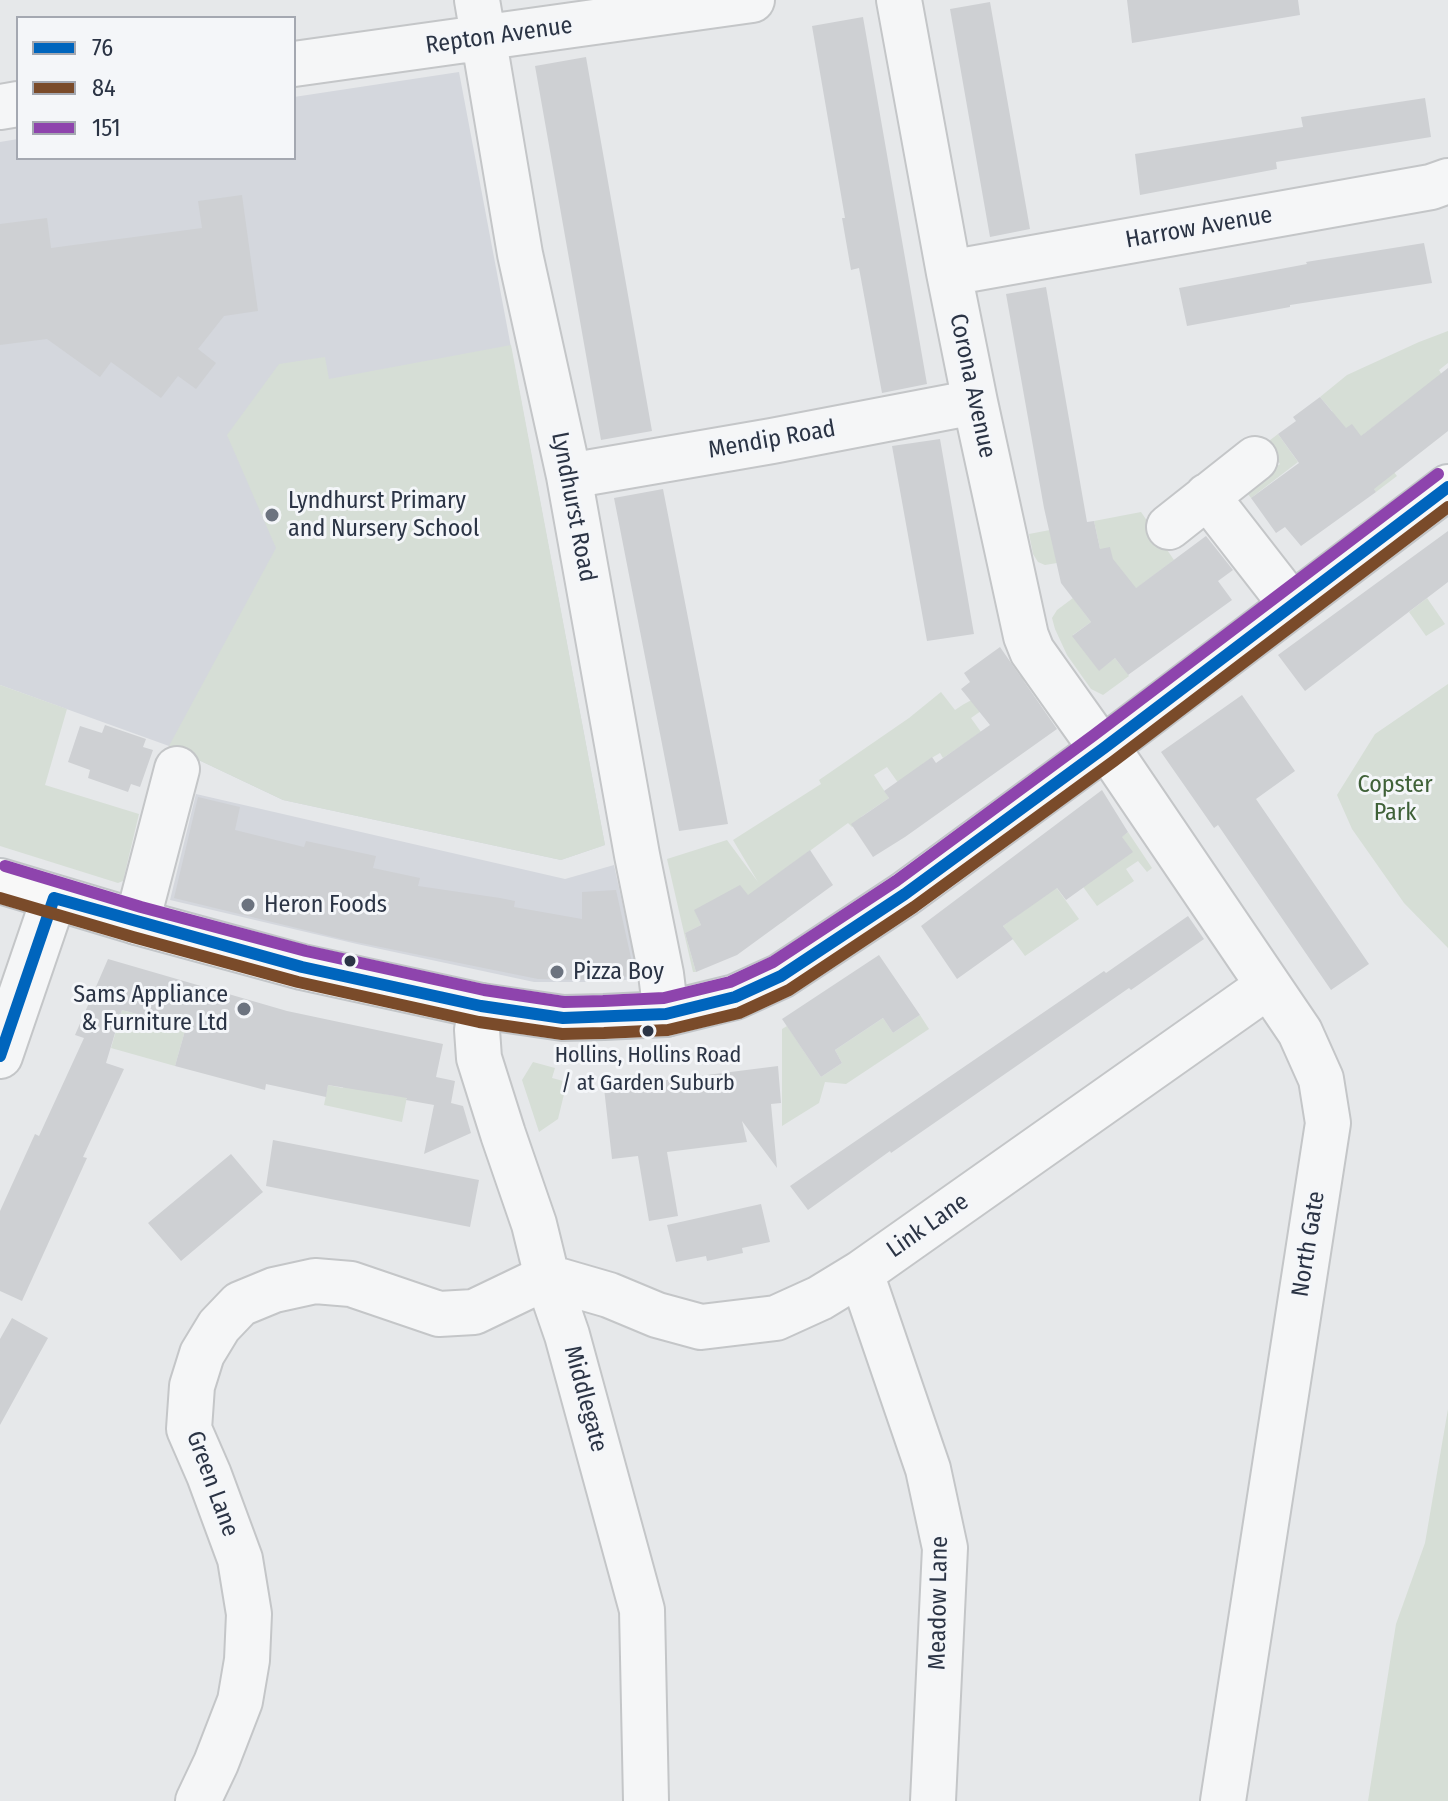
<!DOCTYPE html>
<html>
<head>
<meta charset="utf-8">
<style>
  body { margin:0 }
  #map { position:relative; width:1448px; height:1801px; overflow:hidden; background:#e6e8ea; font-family:"Fira Sans Condensed",sans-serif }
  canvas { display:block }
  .legend { position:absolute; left:16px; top:16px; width:280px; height:144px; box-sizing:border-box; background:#f4f6f9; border:2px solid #a4a8b1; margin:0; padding:10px 14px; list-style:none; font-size:24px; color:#2b3445 }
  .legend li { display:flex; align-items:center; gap:16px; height:40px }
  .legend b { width:40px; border:2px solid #a4a8b1 }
</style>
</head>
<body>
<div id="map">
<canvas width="1448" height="1801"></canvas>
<ul class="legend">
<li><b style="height:10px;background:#0065bd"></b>76</li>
<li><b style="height:10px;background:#7a4b2a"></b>84</li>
<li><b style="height:10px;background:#8e44ad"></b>151</li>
</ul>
</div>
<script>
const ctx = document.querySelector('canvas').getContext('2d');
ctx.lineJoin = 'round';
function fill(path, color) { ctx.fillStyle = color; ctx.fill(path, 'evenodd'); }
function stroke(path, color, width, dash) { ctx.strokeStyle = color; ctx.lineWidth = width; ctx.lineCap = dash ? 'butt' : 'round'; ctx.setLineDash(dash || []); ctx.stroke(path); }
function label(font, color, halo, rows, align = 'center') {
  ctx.font = font + ' "Fira Sans Condensed",sans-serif'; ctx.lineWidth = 6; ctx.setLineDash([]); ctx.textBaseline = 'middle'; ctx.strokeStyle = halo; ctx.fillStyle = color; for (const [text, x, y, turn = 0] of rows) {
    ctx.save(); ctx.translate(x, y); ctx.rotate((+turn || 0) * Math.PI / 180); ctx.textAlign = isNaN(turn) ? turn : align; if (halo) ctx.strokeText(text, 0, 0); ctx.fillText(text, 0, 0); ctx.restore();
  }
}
const built = new Path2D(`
  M459,72L605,845L561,860L283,800L169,746L0,685V142L18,139V158H294V97Z
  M196,794L565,879L614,865L639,979L598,982H534L357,944L170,900Z`);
const green = new Path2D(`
  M1448,331V363L1439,370L1442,375L1364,434L1397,476L1376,492L1335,436L1332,411L1320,397L1347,375L1419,342Z
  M511,345L605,845L561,860L283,800L169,746L276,548L227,435L279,364L325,357L329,379Z
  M1278,434L1298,462L1251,498L1245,490L1280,464L1265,444Z
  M1141,512L1174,560L1126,596L1100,549L1094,521Z
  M1050,530L1057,563L1045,565L1038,562L1033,554L1029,534Z
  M1073,598L1091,622L1073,635L1099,670L1115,658L1129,676L1103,695L1091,689L1067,655L1055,629L1052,618L1057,610Z
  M1427,598L1445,624L1426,636L1409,612Z
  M1021,675L1025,680L971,718L981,732L943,758L940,753C922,763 914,771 901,787L887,767L874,775L889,798L861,817L863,820L852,827L848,823L763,885L787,919L781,923L749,897L695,911L701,925L685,933L696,972H693L667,859L727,840L758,882L733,840L821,784L819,780L909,718L941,692L955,710C977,694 1000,691 1021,675Z
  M1448,684V948L1404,903L1352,829L1337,795L1375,734Z
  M0,685L67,709L45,785L139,814L123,881L118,883L0,846Z
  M1128,832L1152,868L1147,872L1138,861L1126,869L1134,881L1097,906L1073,873Z
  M1056,887L1079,919L1025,956L1003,926Z
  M122,1010L186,1027L175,1066L111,1048Z
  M920,1015L929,1029L846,1084L825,1082L819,1103L782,1126V1029L787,1026L821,1077L842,1063L835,1050L883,1018L893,1033Z
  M533,1062L555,1068L552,1078L567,1082L558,1119L539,1132L522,1080Z
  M347,1074L370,1091L395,1096L409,1087L402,1122L324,1105L328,1085L343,1088Z
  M1448,1409V1801H1368L1396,1624L1425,1543Z`);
const building = new Path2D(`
  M1127,0H1298L1300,15L1132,43Z
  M990,2L1030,229L990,237L950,9Z
  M863,17L927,384L882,393L859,268L851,270L842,218H845L812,26Z
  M586,57L652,431L601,440L535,66Z
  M1425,98L1431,137L1276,162L1277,169L1140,195L1135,154L1303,127L1301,117Z
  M242,195L258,311L224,316L198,349L216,363L196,389L178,376L161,398L111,362L100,377L47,339L0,345V224L47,218L51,248L202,228L198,201Z
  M1424,243L1432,283L1290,305V307L1187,326L1179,288L1307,264L1306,262Z
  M1046,287L1087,522L1094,521L1100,549L1110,547L1113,559L1136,588L1206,536L1233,570L1218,581L1232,600L1128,675L1115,658L1099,671L1072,636L1091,622L1061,583L1044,508L1006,294Z
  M1448,368V431L1374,489L1376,492L1301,546L1285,527L1276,533L1251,498L1299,463L1278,434L1296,421L1293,417L1320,397L1346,428L1352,424L1361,436Z
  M940,439L974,634L927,641L892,446Z
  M663,489L728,824L679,831L614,498Z
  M1448,531V582L1305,691L1278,655Z
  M1000,647L1057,729L905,837L873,857L851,824L889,798L884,791L932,757L936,763L990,725L961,689L970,682L964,673Z
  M1242,695L1295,771L1256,799L1369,964L1331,990L1218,825L1214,828L1161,752Z
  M105,725L146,739L143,747L153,750L140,787L131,784L128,792L88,778L90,770L68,762L80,726L102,733Z
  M1102,790L1128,832L1122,837L1133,852L1066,900L1057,888L1003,926L1013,939L957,979L921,926Z
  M198,797L240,807L235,830L304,847L306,841L376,856L373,868L420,878L418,886L500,898L515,901L514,907L582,919V892L616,890L635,976L582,980L538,979L346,940L174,898Z
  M810,850L833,885L737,955L696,972L685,933L701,925L694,910L740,885L748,895Z
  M1188,916L1204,939L1131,990L1129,988L891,1153L890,1151L808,1210L790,1186L1104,971L1106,973Z
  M879,955L920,1015L893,1033L883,1018L835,1050L842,1063L821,1077L782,1019Z
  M108,959L287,1011L443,1044L436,1077L455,1081L451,1103L463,1106L471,1133L424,1154L434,1105L406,1100L407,1098L328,1085L326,1097L266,1084L265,1090L175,1066L186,1027L122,1010L106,1063L124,1069L83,1157L87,1158L22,1301L0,1291V1211L35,1134L39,1136L84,1038L75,1035Z
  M778,1066L781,1103L771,1104L777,1168L742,1121L747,1142L667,1152L678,1216L649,1221L638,1156L612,1159L604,1088Z
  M273,1140L479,1180L470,1227L266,1186Z
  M231,1154L263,1192L181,1261L148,1223Z
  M761,1204L770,1242L742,1248L743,1253L707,1261L706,1256L676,1262L667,1225Z
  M12,1318L48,1338L0,1425V1339Z`);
const minor = new Path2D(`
  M477,0L520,254L569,476L637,855L661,974L666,1014
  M899,0L949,273L975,402L1026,636L1032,651L1091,734L1117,762L1300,1032L1321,1079L1328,1123L1223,1801
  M294,64L752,0
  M0,107L18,104
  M949,273L1431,187L1448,181
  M569,476L772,441L975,402
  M1207,496L1291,604
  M1169,527L1255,459
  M137,922L177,769
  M481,1006L477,1030L479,1058L503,1134L534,1224L547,1277L567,1335L642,1610L646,1801
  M0,1056L54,898
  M861,1273L928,1469L945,1548L933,1801
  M547,1277L609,1295L657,1315L701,1327L776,1318L820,1298L861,1273L1268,986
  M198,1801L216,1763L240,1701L247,1660L249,1614L240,1559L209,1475L189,1429L192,1386L202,1354L219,1326L240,1304L274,1290L315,1281L351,1284L439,1314L474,1312L547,1277`);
const major = new Path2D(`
  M0,881L137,922L302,967L481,1006L563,1018L604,1017L666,1014L735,997L781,976L905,894L1104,748L1448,487`);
const bus1 = new Path2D(`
  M54,898L302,967L481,1006L563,1018L666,1014L735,997L781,976L905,894L1104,748L1448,487
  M0,1056L54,898`);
const bus2 = new Path2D(`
  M0,898L133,937L298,982L479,1022L562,1034L604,1033L668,1030L739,1013L789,990L914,907L1114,761L1448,507`);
const bus3 = new Path2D(`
  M5,866L141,907L306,951L484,990L564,1002L603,1001L664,998L730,982L773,962L896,881L1094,735L1438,474`);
const markers = [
  [272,515,8,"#6c737f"],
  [248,905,8,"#6c737f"],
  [350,961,7,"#2b3445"],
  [557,972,8,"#6c737f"],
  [244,1009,8,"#6c737f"],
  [648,1031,7,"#2b3445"]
];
const busNames = [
  ["Hollins, Hollins Road",648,1056],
  ["/ at Garden Suburb",648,1084]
];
const streetNames = [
  ["Repton Avenue",499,36,-8],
  ["Harrow Avenue",1199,228,-10],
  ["Corona Avenue",972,386,78],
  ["Mendip Road",772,440,-10],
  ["Lyndhurst Road",573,507,79],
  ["Link Lane",928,1226,-35],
  ["North Gate",1309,1244,-81],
  ["Middlegate",585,1399,75],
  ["Green Lane",212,1484,70],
  ["Meadow Lane",939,1603,-89]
];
const poiNames = [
  ["Lyndhurst Primary",288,501],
  ["and Nursery School",288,529],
  ["Heron Foods",264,905],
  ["Pizza Boy",573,972],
  ["Sams Appliance",228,995,"right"],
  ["& Furniture Ltd",228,1023,"right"]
];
const parkNames = [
  ["Copster",1395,785],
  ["Park",1395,813]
];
fill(built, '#d4d7dd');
fill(green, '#d6ded6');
fill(building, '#ced0d3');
stroke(minor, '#c4c6c8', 48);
stroke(major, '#c2c5c8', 48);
stroke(minor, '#f5f6f7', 44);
stroke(major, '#f8f8f8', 44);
stroke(bus1, '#0065bd', 12);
stroke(bus2, '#7a4b2a', 12);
stroke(bus3, '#8e44ad', 12);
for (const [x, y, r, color] of markers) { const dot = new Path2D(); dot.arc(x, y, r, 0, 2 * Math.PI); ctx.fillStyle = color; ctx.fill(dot); stroke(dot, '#f4f6f9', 3); }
label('22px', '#2b3445', '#f4f6f9', busNames);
label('24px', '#2b3445', '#f4f6f9', streetNames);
label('24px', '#2b3445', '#f4f6f9', poiNames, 'left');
label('24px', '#3f6138', '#f4f6f9', parkNames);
</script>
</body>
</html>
